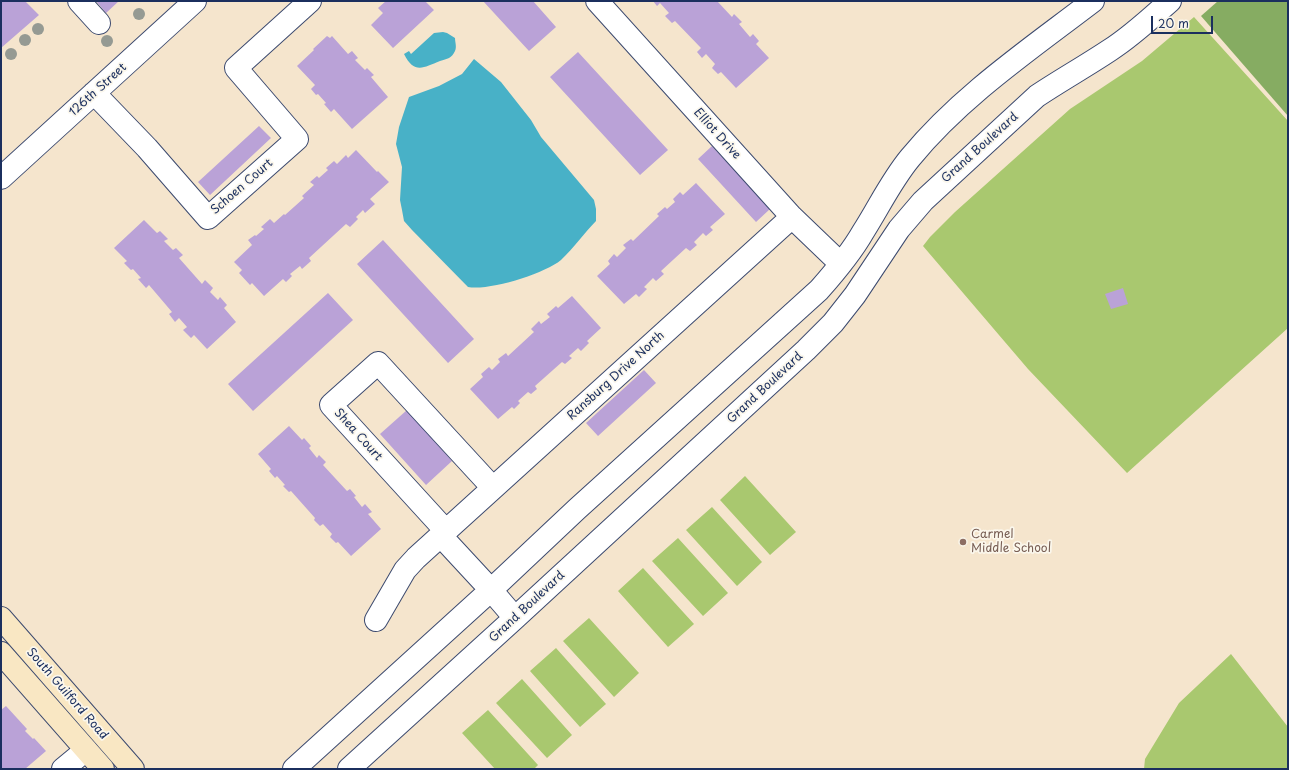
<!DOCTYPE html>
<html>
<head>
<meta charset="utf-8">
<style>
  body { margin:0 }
  #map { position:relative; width:1289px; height:770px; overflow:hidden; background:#f5e5cd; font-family:"Playpen Sans",sans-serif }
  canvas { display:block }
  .frame { position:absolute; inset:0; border:2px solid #1b2f5e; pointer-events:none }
  .scale { position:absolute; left:1151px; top:16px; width:62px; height:18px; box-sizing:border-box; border:2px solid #1b2f5e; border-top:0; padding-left:5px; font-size:12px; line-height:14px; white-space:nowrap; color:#1b2f5e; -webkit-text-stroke:3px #fbf7ec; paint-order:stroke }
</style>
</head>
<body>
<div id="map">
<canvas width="1289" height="770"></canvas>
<div class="frame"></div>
<div class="scale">20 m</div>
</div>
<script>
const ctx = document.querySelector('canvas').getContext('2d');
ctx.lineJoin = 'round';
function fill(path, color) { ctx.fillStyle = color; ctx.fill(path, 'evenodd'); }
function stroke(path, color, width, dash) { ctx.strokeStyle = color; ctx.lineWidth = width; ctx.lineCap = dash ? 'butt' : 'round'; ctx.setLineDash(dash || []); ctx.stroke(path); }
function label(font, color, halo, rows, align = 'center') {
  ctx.font = font + ' "Playpen Sans",sans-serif'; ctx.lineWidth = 3.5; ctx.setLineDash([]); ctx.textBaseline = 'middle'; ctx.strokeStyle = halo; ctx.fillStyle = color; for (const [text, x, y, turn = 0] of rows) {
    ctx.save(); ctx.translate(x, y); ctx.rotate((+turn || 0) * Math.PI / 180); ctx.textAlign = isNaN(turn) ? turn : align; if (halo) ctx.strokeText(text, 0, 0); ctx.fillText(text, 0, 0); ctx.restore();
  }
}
const green = new Path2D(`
  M1194,17L1288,121V328L1127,473L1028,369L923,246L930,237L955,212L1070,109L1142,61Z
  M745,476L796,532L770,555L720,500Z
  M712,507L762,562L737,586L686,530Z
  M678,538L728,593L703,616L652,561Z
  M643,568L694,624L668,647L618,591Z
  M589,618L639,673L614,697L563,641Z
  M556,648L606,704L580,727L530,671Z
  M1231,654L1288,727V769H1144L1145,759L1179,703Z
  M522,679L572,735L547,758L496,703Z
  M488,710L538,765L534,769H495L462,733Z`);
const forest = new Path2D(`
  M1218,1H1288V116L1201,16Z`);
const water = new Path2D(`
  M443,32L447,33L455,38C455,42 457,47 455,51C452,58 447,59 440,61C423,68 414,74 404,54L409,51L411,54L434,33Z
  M474,59L501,82L531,120L541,137L594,200L596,209V221C584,233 574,248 561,260C544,274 489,291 468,287L412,230L404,221L402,210L400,200L402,167L396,144L399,127L409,97L439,86L462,74Z`);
const building = new Path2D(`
  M1,1H25L39,15L1,48Z
  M96,1H119L106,13Z
  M386,1H425L434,10L393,48L371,25L383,13L378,8Z
  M483,1H533L556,27L529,51Z
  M653,1H717L732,17L734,14L742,22L739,24L750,37L753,34L759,41L756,44L769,58L736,88L721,72L718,74L712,68L715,64L706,54L702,58L697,52L701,48L675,21L672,23L665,16L669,13L660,3L657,6Z
  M327,36L330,38L332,36L348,54L352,51L358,58L355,60L365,70L367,68L374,75L371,77L388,97L352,129L334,109L331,112L324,104L326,103L318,94L316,95L311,89L315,85L297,66L314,50L313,49Z
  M578,52L668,150L640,175L550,77Z
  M259,126L271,138L210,195L198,182Z
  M712,146L770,209L756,222L698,159Z
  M356,150L377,172L378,171L389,182L370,199L375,204L365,213L363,210L356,217L358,219L350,227L346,224L309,258L311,261L302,269L300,266L290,274L292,276L286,282L283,279L264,296L252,283L250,285L239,273L242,270L234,262L252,245L248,240L255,235L256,236L264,229L261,227L270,219L274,223L284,214L285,215L304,198L302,196L314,185L310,182L317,176L319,178L328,170L326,168L334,161L337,164L346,155L348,158Z
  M696,183L725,214L710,227L713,230L706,236L703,233L694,242L697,245L690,251L686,248L661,271L664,274L656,281L653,278L644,287L647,289L639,297L636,294L624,304L597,276L610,264L608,261L614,254L617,257L626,248L623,245L631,239L633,241L659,216L657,214L665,207L667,209L675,202L673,199L680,192L683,195Z
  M144,220L157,233L160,231L168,239L164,241L173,250L176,248L183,255L179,258L202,284L205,280L213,288L210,292L218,300L220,297L227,305L224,308L236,322L207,349L194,335L191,338L183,330L187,327L179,318L175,322L169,314L172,312L149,285L146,288L138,279L141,278L133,269L131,270L124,263L127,261L114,248Z
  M383,240L474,339L448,363L357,264Z
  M1123,288L1128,304L1111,309L1105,294Z
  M328,293L353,320L253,411L228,384Z
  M572,296L601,328L587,341L589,343L581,351L578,348L569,356L572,358L565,364L562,362L535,386L537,389L531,394L528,392L518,401L520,403L514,409L512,407L498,419L470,389L483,377L481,374L489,367L492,370L500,362L498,359L506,353L508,356L534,332L531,329L539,321L541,324L550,317L547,314L556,306L558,308Z
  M644,370L656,383L598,436L586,423Z
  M407,410L452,461L426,485L380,434Z
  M289,426L302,440L304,438L311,446L309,448L317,458L319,455L326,462L323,465L347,491L350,489L356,496L354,497L362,507L365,504L372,512L368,514L381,529L351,556L338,542L336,543L330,537L332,534L323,524L320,526L314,520L315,518L291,491L289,492L283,486L285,485L277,476L275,478L269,471L271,469L258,454Z
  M6,706L27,729L25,731L33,739L34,738L46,751L25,769H1V710Z`);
const minor = new Path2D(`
  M79,1L99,23
  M597,1L792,217L841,264
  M94,93L147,148L208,218L297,139L236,68L310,1
  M1,178L195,1
  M446,531L331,405L378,363L493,488
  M441,536L491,590L515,618
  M376,620L405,570L416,558L792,217
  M63,769L86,750
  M294,769L491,590L577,509L819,290C835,272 851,253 863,232C879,207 891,181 910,158C961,96 1029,50 1093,1
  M349,769L515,618L806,350L833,323L855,295L899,229L923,201L1037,96C1061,80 1086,66 1110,50C1132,36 1151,18 1170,1`);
const secondary = new Path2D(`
  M1,618L133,769
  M1,653L103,769`);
const trees = [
  [139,14],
  [38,29],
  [25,40],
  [107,41],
  [11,54]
];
const markers = [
  [963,542,4,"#8d6e63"]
];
const streetNames = [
  ["126th Street",98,90,-42],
  ["Elliot Drive",717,134,48],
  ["Grand Boulevard",980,148,-42],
  ["Schoen Court",242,187,-41],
  ["Ransburg Drive North",616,376,-42],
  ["Grand Boulevard",765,388,-43],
  ["Shea Court",358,435,48],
  ["Grand Boulevard",527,607,-43],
  ["South Guilford Road",67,694,49]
];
const educationNames = [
  ["Carmel",971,535],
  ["Middle School",971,549]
];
fill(green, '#a9c86f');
fill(forest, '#86ac62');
fill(water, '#48b1c7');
fill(building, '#baa2d7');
stroke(minor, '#3c4a6f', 24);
stroke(secondary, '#3c4a6f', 24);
stroke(minor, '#fff', 22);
stroke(secondary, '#f9e7c3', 22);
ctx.fillStyle = '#959a93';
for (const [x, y] of trees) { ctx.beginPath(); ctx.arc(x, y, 6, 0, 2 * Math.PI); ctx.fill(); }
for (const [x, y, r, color] of markers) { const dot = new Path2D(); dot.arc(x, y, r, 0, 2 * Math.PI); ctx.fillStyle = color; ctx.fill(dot); stroke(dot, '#fbf7ec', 1.5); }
label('12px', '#1b2f5e', '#fbf7ec', streetNames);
label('12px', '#785e54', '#fbf7ec', educationNames, 'left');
</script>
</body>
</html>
